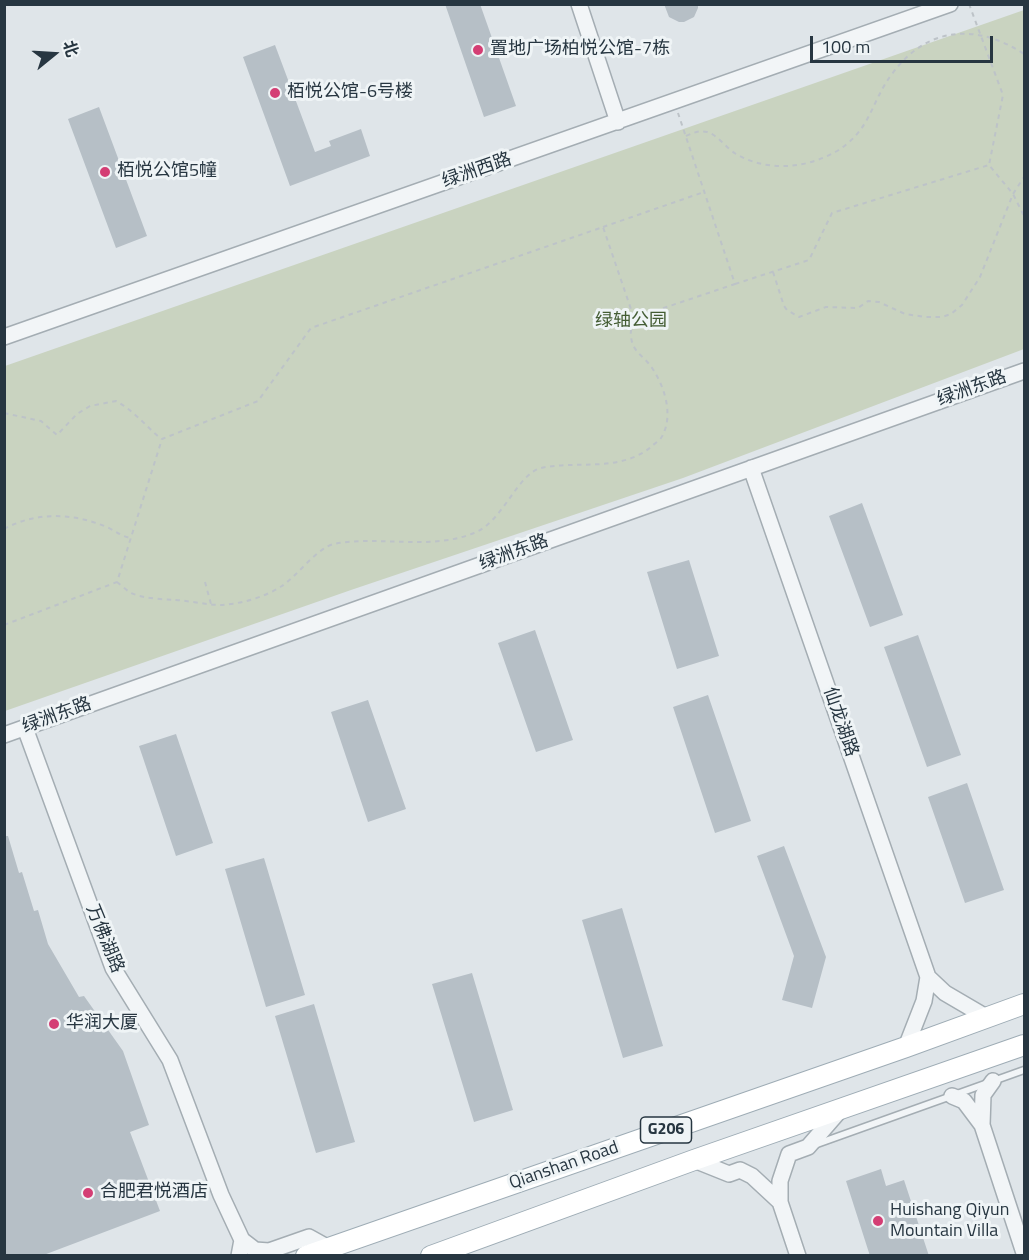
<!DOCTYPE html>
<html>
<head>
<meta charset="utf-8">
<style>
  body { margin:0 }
  #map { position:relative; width:1029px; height:1260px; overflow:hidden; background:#dfe5e9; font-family:"Titillium Web","Noto Sans SC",sans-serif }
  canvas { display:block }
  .frame { position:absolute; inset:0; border:6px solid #273641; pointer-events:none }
  .north { position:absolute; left:24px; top:24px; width:60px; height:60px; -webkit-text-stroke:4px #eff4f6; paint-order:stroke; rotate:72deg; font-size:16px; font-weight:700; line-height:24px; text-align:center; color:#273641 }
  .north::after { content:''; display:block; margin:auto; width:21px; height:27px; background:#273641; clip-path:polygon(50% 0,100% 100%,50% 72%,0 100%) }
  .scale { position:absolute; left:810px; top:36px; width:183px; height:27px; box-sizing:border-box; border:3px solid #273641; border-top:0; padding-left:8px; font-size:18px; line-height:21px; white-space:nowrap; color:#273641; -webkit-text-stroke:4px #eff4f6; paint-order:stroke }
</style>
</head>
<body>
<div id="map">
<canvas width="1029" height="1260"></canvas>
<div class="frame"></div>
<div class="north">北</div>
<div class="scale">100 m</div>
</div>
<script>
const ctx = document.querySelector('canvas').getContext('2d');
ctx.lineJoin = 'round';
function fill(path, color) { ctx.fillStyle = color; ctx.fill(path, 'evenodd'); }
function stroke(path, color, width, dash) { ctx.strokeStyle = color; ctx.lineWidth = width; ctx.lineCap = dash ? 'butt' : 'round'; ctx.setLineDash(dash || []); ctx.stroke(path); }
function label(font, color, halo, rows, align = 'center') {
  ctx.font = font + ' "Titillium Web","Noto Sans SC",sans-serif'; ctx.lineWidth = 6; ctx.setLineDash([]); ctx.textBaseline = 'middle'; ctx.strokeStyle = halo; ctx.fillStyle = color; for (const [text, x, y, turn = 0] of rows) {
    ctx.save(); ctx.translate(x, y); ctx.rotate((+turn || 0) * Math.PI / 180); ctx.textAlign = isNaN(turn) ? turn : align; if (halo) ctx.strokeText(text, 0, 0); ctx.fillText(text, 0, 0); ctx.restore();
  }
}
const green = new Path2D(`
  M1024,10V349L683,478L351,590L5,711V366Z`);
const building = new Path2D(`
  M445,4H480L516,106L484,117Z
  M664,4H698V8L694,17L684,22H679L669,17Z
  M275,45L315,152L331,146L329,141L361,129L370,156L290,186L243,57Z
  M99,107L147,236L116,248L68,119Z
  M862,503L903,615L870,627L829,516Z
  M689,560L719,656L677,669L647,572Z
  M535,630L573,740L536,752L498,643Z
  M918,635L961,755L927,767L884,647Z
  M708,695L751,821L715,833L673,707Z
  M368,700L406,809L368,822L331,712Z
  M176,734L213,843L176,856L139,746Z
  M967,783L1004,890L965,903L928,797Z
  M4,836H8L19,873L22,872L34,911L38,910L48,944L79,997L84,996L123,1051L149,1125L130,1132L160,1211L41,1256H4Z
  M784,846L826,957L812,1008L782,1000L794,956L757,856Z
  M264,858L305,995L266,1007L225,869Z
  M622,908L663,1046L623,1058L582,920Z
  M472,973L513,1110L474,1122L432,984Z
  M314,1004L355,1142L316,1153L275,1016Z
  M881,1169L886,1186L904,1180L929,1256H870L846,1181Z`);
const path = new Path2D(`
  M969,4L1003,95L989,165L1013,194L1024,216
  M686,136C693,133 699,130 707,132C718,135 727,149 736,154C767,172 806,169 837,151C872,129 870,103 892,74C927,26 977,23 1024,54
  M603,227L704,192
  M773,272L784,306L787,310L799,317L826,307L858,308L868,301L879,302L905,314L926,317H942L951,314L962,305L980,277L1013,194L1024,177
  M735,284L809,260L832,213L989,165
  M4,413L41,421L57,435L77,414L90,406L116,401C133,410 146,426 161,439
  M4,529C37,511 75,513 109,528C116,532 122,536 130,538
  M117,582C121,585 126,590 131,593C145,599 162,599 176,600C191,601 207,605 221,605C241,604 265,597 282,586C297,576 318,547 334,544C379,535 429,551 474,533C503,522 517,474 541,468C577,460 619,473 651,447C654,444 659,441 661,438C675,416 664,384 650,365C642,355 632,351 631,336C630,331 633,324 634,318
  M205,582L211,604
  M4,625L117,582L162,439L258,401L311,328L603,227L634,318L735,284L678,113`);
const service = new Path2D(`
  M817,1144L1024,1070`);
const tertiary = new Path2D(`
  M579,4L618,122
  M4,337L950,4
  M751,468L928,977
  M25,728L113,968L170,1060L221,1195L242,1240
  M4,735L1024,371
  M906,1047L924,1001L928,977L945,993L986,1017
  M952,1096L964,1101L982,1125L983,1095L993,1081
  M982,1125L1024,1253
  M694,1160L729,1174L740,1170L752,1176L780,1202V1181L789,1154L808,1147L841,1109
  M780,1202L798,1256
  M239,1256L242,1240L255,1250L269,1251L309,1237L327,1247`);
const primary = new Path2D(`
  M306,1256L906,1047L1024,1004
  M431,1256L694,1160L1024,1045`);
const markers = [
  [478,50,6,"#d43e74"],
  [275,93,6,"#d43e74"],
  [105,172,6,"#d43e74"],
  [54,1024,6,"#d43e74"],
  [88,1193,6,"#d43e74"],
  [878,1221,6,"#d43e74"]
];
const shields = [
  [666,1130,51]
];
const shieldNames = [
  ["G206",666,1130]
];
const poiNames = [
  ["置地广场柏悦公馆-7栋",490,50],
  ["栢悦公馆-6号楼",287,93],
  ["栢悦公馆5幢",117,172],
  ["华润大厦",66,1024],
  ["合肥君悦酒店",100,1193],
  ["Huishang Qiyun",890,1211],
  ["Mountain Villa",890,1232]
];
const streetNames = [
  ["绿洲西路",477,171,-19],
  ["绿洲东路",972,389,-20],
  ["绿洲东路",514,553,-20],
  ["绿洲东路",57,716,-20],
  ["仙龙湖路",840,722,71],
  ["万佛湖路",104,939,68],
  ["Qianshan Road",564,1166,-19]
];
const parkNames = [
  ["绿轴公园",631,322]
];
fill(green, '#c9d3c0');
fill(building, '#b6bfc6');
stroke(service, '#a4adb3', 9);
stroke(tertiary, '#a4adb3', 18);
stroke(primary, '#9eacb5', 22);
stroke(path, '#bdc3c8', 2, [4.5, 4.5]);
stroke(service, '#f2f5f7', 6);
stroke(tertiary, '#f2f5f7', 15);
stroke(primary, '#fff', 20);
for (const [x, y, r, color] of markers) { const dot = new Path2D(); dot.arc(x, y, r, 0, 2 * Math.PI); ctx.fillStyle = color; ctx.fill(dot); stroke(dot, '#eff4f6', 2); }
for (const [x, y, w] of shields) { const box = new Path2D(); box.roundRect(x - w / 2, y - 13, w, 26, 4.5); ctx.fillStyle = '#eff4f6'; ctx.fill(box); stroke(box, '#273641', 1.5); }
label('bold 16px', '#273641', null, shieldNames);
label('18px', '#273641', '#eff4f6', poiNames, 'left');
label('18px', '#273641', '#eff4f6', streetNames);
label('18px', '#445d34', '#eff4f6', parkNames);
</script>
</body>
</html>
